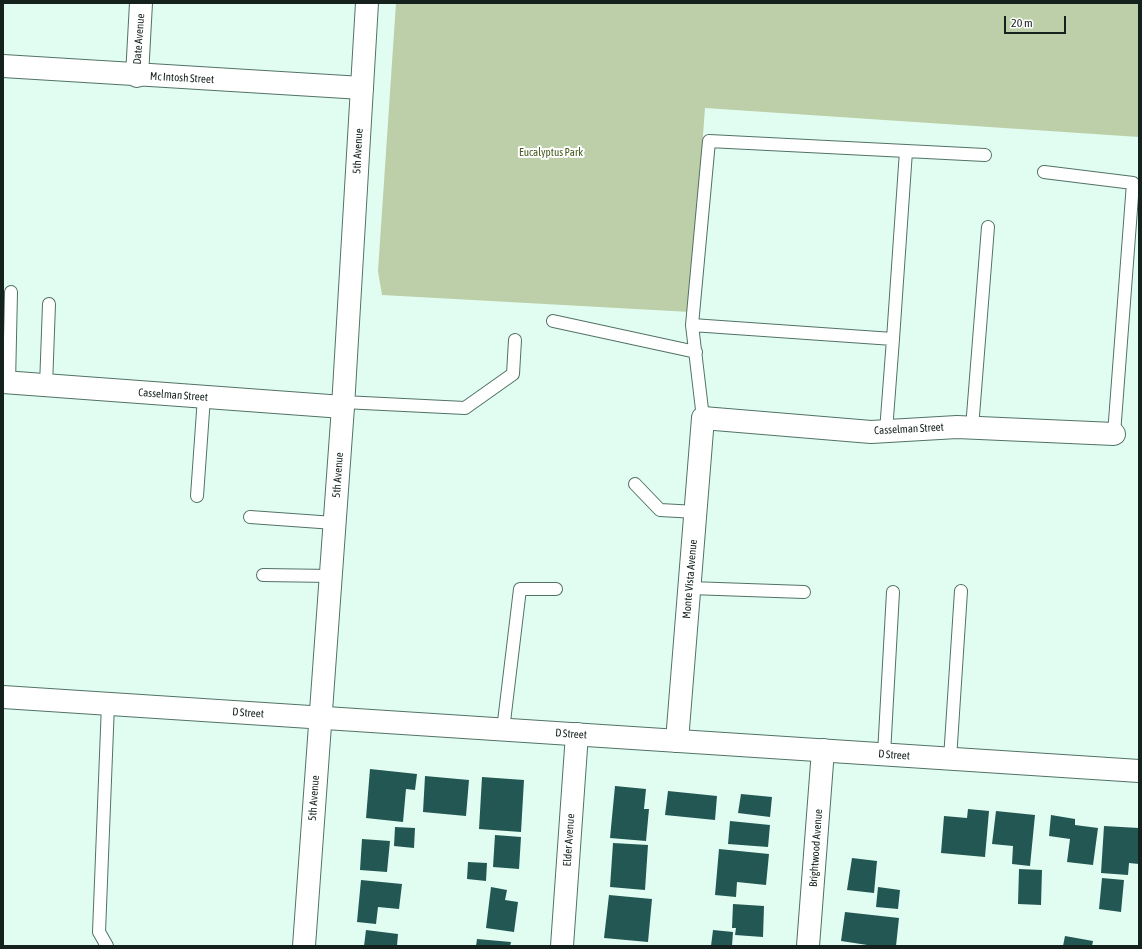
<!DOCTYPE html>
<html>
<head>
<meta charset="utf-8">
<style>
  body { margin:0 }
  #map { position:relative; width:1142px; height:949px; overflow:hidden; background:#e1fdf1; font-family:"Asap Condensed",sans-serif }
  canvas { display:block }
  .frame { position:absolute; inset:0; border:4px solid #14211c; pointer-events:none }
  .scale { position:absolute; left:1004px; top:16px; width:62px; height:18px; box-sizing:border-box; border:2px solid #14211c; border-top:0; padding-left:5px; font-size:12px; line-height:14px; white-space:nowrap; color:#14211c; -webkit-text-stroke:3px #fff; paint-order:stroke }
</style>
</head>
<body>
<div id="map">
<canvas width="1142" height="949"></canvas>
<div class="frame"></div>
<div class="scale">20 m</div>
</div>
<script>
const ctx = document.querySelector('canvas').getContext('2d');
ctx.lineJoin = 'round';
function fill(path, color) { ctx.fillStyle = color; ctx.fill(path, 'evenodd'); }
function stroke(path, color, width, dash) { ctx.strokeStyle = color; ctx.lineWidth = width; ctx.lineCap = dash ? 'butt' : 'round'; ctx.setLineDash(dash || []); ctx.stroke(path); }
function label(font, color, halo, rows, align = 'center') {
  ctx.font = font + ' "Asap Condensed",sans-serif'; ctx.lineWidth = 4; ctx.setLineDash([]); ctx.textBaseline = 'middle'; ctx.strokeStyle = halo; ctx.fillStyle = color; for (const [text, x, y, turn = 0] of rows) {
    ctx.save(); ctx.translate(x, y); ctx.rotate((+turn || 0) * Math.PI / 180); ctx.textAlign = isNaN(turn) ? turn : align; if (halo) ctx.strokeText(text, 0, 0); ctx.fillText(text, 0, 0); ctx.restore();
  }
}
const green = new Path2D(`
  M396,3H1139V137L705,108L690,312L382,295L378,271Z`);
const building = new Path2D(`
  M370,769L417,774L415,790L406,789L403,822L366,818Z
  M425,776L469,780L466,816L423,812Z
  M482,777L524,780L521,832L479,829Z
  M615,786L646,789L644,809H649L646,841L610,838Z
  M668,791L717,796L715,820L665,815Z
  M741,794L772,797L770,817L738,813Z
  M968,809L989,811L985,857L941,853L944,816L967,818Z
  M996,811L1035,815L1030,866L1012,864L1013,846L992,844Z
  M1051,815L1075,819V825L1098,828L1093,865L1067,862L1070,839L1049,836Z
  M730,821L770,825L768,847L728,844Z
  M1104,826L1139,828V864L1129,863L1128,875L1101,873Z
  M395,827L415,828L414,848L394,846Z
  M495,835L521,837L519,869L493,867Z
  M362,839L390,841L387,872L360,870Z
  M613,843L648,845L645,890L610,887Z
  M719,849L769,854L766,885L737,882L736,897L715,895Z
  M852,858L877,861L874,893L847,890Z
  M468,862L487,863L486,881L467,879Z
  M1019,869L1042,870L1041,905L1018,904Z
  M1102,878L1124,880L1121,912L1099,909Z
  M361,880L402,884L399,909L378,907L376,924L357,922Z
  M491,887L507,890L505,900L518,902L514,932L486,928Z
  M878,887L900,890L898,909L876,907Z
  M609,895L652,899L648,942L604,938Z
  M733,904L764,906L763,937L735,935L736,928H732Z
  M845,912L899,918L896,946H874L841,941Z
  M366,930L398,934L397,946H364Z
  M713,930L733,932L732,946H711Z
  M1065,936L1093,941L1092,946H1063Z
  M477,939L511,942L510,946H476Z`);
const lane = new Path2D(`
  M1044,172L1133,183L1114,434
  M553,321L696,352
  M692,325L893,339L886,431
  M893,339L906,151
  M9,383L11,292
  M46,386L49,304
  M343,402L465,408L513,374L515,340
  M703,418L692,325L709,141L985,155
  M972,428L988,227
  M635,484L660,510L696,512
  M197,496L204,397
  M250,517L334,523
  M263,575L331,576
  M690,588L804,592
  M503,730L520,589H556
  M884,754L893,592
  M950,759L961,591
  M107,946L99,932L108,704`);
const street = new Path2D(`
  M3,66L362,88
  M137,76L141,3
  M3,382L343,407
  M677,741L703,418L871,432L957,427L1114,434
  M562,946L577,734
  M808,946L823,750`);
const secondary = new Path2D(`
  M3,697L1139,771
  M304,946L343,407L367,3`);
const streetNames = [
  ["Date Avenue",139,39,-86],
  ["Mc Intosh Street",182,78,3],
  ["5th Avenue",358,151,-87],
  ["Casselman Street",173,395,4],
  ["Casselman Street",909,429,-3],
  ["5th Avenue",338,475,-86],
  ["Monte Vista Avenue",690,579,-85],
  ["D Street",248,713,4],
  ["D Street",571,734,4],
  ["D Street",894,755,4],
  ["5th Avenue",314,798,-86],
  ["Elder Avenue",569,840,-86],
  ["Brightwood Avenue",816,848,-86]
];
const parkNames = [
  ["Eucalyptus Park",551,153]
];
fill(green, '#bdcfa8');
fill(building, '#235754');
stroke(lane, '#527266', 14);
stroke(street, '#527266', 24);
stroke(secondary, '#527266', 24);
stroke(lane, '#fff', 12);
stroke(street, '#fff', 22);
stroke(secondary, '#fff', 22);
label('11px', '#14211c', '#fff', streetNames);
label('11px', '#445d1a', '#fff', parkNames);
</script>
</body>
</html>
